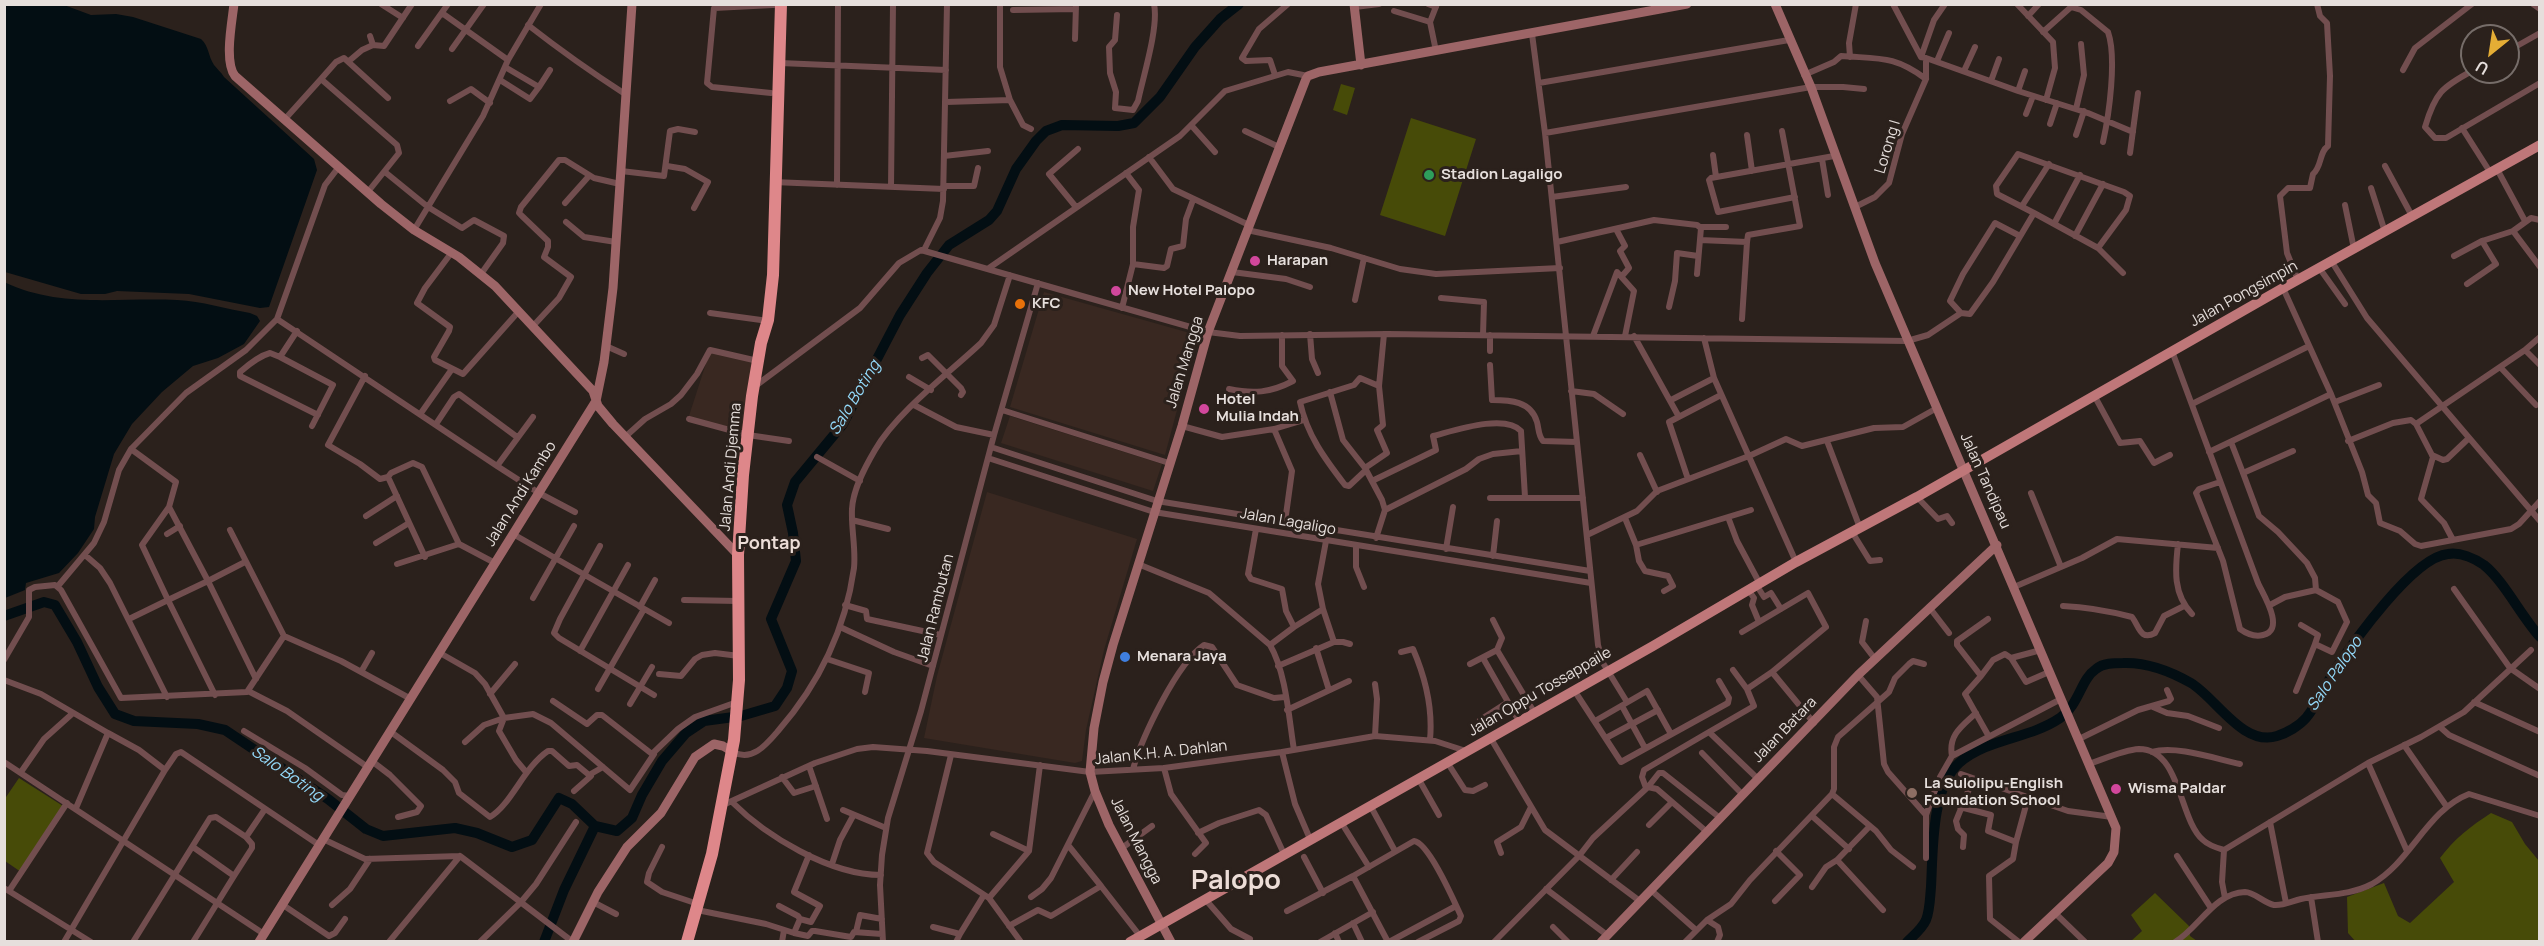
<!DOCTYPE html>
<html>
<head>
<meta charset="utf-8">
<style>
  body { margin:0 }
  #map { position:relative; width:2544px; height:946px; overflow:hidden; background:#2b211c; font-family:Manrope,sans-serif }
  canvas { display:block }
  .frame { position:absolute; inset:0; border:6px solid #e6dfdc; pointer-events:none }
  .north { position:absolute; left:2460px; top:24px; width:60px; height:60px; box-sizing:border-box; background:#2b211c; border:2px solid #766d69; border-radius:50%; rotate:210deg; font-size:16px; font-weight:700; line-height:24px; text-align:center; color:#e6dfdc }
  .north::after { content:''; display:block; margin:auto; width:21px; height:27px; background:#e4ad35; clip-path:polygon(50% 0,100% 100%,50% 72%,0 100%) }
</style>
</head>
<body>
<div id="map">
<canvas width="2544" height="946"></canvas>
<div class="frame"></div>
<div class="north">U</div>
</div>
<script>
const ctx = document.querySelector('canvas').getContext('2d');
ctx.lineJoin = 'round';
function fill(path, color) { ctx.fillStyle = color; ctx.fill(path, 'evenodd'); }
function stroke(path, color, width, dash) { ctx.strokeStyle = color; ctx.lineWidth = width; ctx.lineCap = dash ? 'butt' : 'round'; ctx.setLineDash(dash || []); ctx.stroke(path); }
function label(font, color, halo, rows, align = 'center') {
  ctx.font = font + ' Manrope,sans-serif'; ctx.lineWidth = 6; ctx.setLineDash([]); ctx.textBaseline = 'middle'; ctx.strokeStyle = halo; ctx.fillStyle = color; for (const [text, x, y, turn = 0] of rows) {
    ctx.save(); ctx.translate(x, y); ctx.rotate((+turn || 0) * Math.PI / 180); ctx.textAlign = isNaN(turn) ? turn : align; if (halo) ctx.strokeText(text, 0, 0); ctx.fillText(text, 0, 0); ctx.restore();
  }
}
const built = new Path2D(`
  M1044,292L1197,335L1165,455L1010,407Z
  M710,351L756,362L744,433L688,419Z
  M1010,416L1162,464L1153,491L1001,443Z
  M987,492L1137,539L1104,650L1086,730L1082,761L1075,763L924,738L937,676Z`);
const green = new Path2D(`
  M1341,84L1355,88L1347,115L1333,110Z
  M1411,118L1476,139L1445,236L1380,215Z
  M19,778L63,806L21,872L5,861L4,800Z
  M2491,813L2512,822L2525,844L2539,861V941L2356,942L2348,933L2347,897L2384,883L2398,916L2410,923L2454,882L2440,858C2454,839 2471,826 2491,813Z
  M2155,893L2189,926L2190,936L2197,941L2130,942L2142,931L2131,915Z`);
const water = new Path2D(`
  M5,4L64,5L91,15L116,14L133,17L201,39C209,46 208,56 214,65C217,69 221,72 224,77L314,159L317,170L269,307L260,308L189,294L117,291L105,294H81L5,272Z
  M4,282C61,309 117,297 177,300C202,301 226,309 250,313L257,316L260,321L244,344L218,358L193,366L162,392L132,424L114,454L95,517L94,529L78,553L59,573L26,583L25,590L5,598Z`);
const river = new Path2D(`
  M4,616L44,602L55,605L77,642L98,687L115,714L134,721L198,724L225,730L328,799L366,829L383,836L455,828L477,833L512,847L532,840L559,798L572,804L595,826L617,831L632,818L642,795L662,761L686,733L704,721L741,716L775,706L787,688L792,671L771,619L796,561L793,533L787,505L795,482L843,424L900,315L927,273L949,245L989,220L997,211L1016,169L1036,141L1046,131L1062,125L1118,126L1134,123L1160,97L1195,47L1220,19L1239,4
  M544,942L564,890L595,826
  M1907,942C1914,935 1922,929 1926,920C1930,910 1930,897 1931,887C1933,852 1931,788 1959,763C1988,738 2029,739 2060,718C2080,704 2080,680 2096,669C2103,663 2114,663 2123,663C2148,662 2170,671 2191,683C2216,698 2243,747 2277,736C2287,733 2299,726 2306,718C2317,705 2324,688 2333,673C2352,644 2413,557 2448,554C2460,552 2474,558 2484,565C2504,581 2521,616 2540,637`);
const street = new Path2D(`
  M381,4L403,18
  M1000,4V67L1010,100
  M1428,4L1436,7
  M1893,4L1921,57
  M2017,4L2053,42L2055,68L2046,100
  M2533,4L2540,9
  M1355,7L1379,4
  M1013,10L1076,9
  M1394,11L1430,22L1436,51
  M442,13L508,60
  M1117,15L1115,40L1109,47L1110,73L1116,92L1115,108L1133,110L1138,101C1143,77 1159,27 1154,4
  M2028,16L2039,4
  M1430,22L1437,4
  M528,25C560,50 591,72 625,94
  M2043,32L2071,7L2081,10L2108,32C2117,58 2109,115 2103,142
  M1532,34L1545,133L1598,645L1603,663L1627,702
  M370,36L373,45L384,46L412,4
  M1075,39L1076,5
  M418,46L448,4
  M452,49L484,4
  M2508,51L2540,33
  M1850,57L1849,43L1856,4
  M1926,58L2018,91L2088,113L2133,132
  M349,61L362,50L373,45
  M1937,61L1949,33
  M780,63L946,70
  M505,67L539,87L550,70
  M2403,70L2415,48L2472,4
  M1964,71L1975,47
  M2472,71C2442,87 2435,93 2425,127L2435,138H2446L2540,83
  M1275,75L1270,60L1246,61L1242,58L1259,29L1288,4
  M1804,75L1834,62L1841,56C1879,59 1894,55 1926,79
  M321,79L336,62L344,58L388,98
  M500,80L530,99L539,87
  M1991,81L1999,59
  M1539,83L1789,40
  M2018,91L2025,71
  M771,93L712,87L707,83L714,8L773,5
  M450,101L471,89L490,103
  M946,102L1010,100L1023,125L1031,129
  M2076,109L2084,75L2081,44
  M2026,114L2033,96
  M285,119L321,79L397,145L399,153L367,193
  M2050,124L2057,103
  M1191,125L1215,152
  M2462,128L2490,172
  M1245,131L1279,147
  M1545,133L1811,87H1843L1864,89
  M1747,135L1752,171
  M2076,135L2084,111
  M2130,153L2138,93
  M1713,155L1716,177
  M944,156L988,151
  M1149,157L1173,189L1249,225
  M1822,159L1828,195
  M667,166L685,169L708,182L694,208
  M2385,166L2412,216
  M338,168L325,185L277,319L497,466L539,493L575,512
  M2497,169L2525,221
  M621,171L664,176L670,131L678,129L695,132
  M385,172L428,207L462,228L474,220L504,236L503,243L481,274
  M1126,173L1139,190L1133,227V264L1164,268L1167,266L1171,249L1183,246L1186,219L1193,200
  M773,182L944,189
  M837,185L838,4
  M944,186H974L978,168
  M891,187L893,4
  M2371,188L2385,232
  M1552,197L1626,187
  M1795,197L1718,212L1709,180L1711,178L1834,156
  M565,203L589,176
  M2345,205L2354,249
  M2022,206L2049,164
  M1076,207L1049,174L1078,149
  M1855,207L1875,197L1889,183L1902,134L1926,79V58L1921,57L1934,20L1945,4
  M2034,213L1997,194L1996,186L2018,154L2124,192L2130,196L2126,210L2098,248
  M2540,220L2531,218L2513,231L2540,267
  M566,222L584,237L616,242
  M2054,224L2080,175
  M1700,227H1726
  M1616,229L1625,246L1620,251L1629,268L1622,276
  M414,230L483,116L508,60L541,4
  M1247,230L1331,248L1400,269L1436,274L1560,268
  M2075,236L2103,184
  M1700,240L1747,242L1742,319
  M1557,242L1654,220L1697,225L1701,228L1697,274
  M1747,242L1748,235L1800,226L1782,131
  M924,250L940,218L943,201L947,4
  M452,252L425,288L417,303L450,327L449,331L434,357L435,360L463,374L519,311
  M2454,256L2482,241
  M2332,262L2367,318L2540,521
  M989,268L1180,136L1225,91L1288,72L1308,76
  M2320,269L2345,304
  M1232,272L1286,279L1310,287
  M2298,280L2287,253L2280,196L2288,188H2310L2313,174C2322,167 2319,152 2328,146L2330,76L2327,23L2320,16L2317,4
  M2467,284L2496,264L2482,241L2513,231
  M2283,288L2331,394L2362,472L2368,495L2376,503L2380,523L2400,531L2415,544L2421,546L2511,529L2519,524L2540,501
  M1441,298L1484,302L1483,335
  M1355,300L1364,258
  M1669,307L1675,281L1677,253L1698,256
  M1122,308L1133,264
  M710,313L761,320
  M1961,313L1950,301L1963,274L1995,223L2020,236
  M534,325L559,298L571,277L544,257L548,247V241L522,216L519,213L521,207L559,160H565L594,178L620,184
  M297,331L280,357L333,385L312,426
  M1310,334L1312,359L1318,373
  M1593,336L1617,272L1634,291L1625,336
  M1634,336L1679,417
  M1704,338L1714,378
  M606,346L624,354
  M2525,350L2540,337
  M1490,351V335
  M2172,351L2258,583C2263,594 2286,630 2263,635C2255,637 2247,634 2240,629L2223,561L2196,493L2199,489L2220,482
  M280,357L270,353C259,356 248,365 240,372V376L318,415
  M922,358L928,355L961,388L963,392L961,395
  M1490,365L1492,400C1510,400 1531,401 1537,422C1539,429 1538,435 1543,441L1577,442
  M2501,368L2536,405
  M365,376L328,445L360,464L380,479L388,477
  M909,377L931,390
  M754,387L860,308L899,263L921,250L1208,332L1240,336L1388,334L1907,341L1928,335L1961,313L1970,314L1993,282L2034,213L2098,248L2123,273
  M1229,389C1253,394 1270,393 1293,381L1282,366V335
  M1571,391L1594,394L1623,414
  M1330,392L1343,440L1365,468L1387,453L1377,430L1383,425L1379,386L1384,334
  M2094,395L2120,443L2140,441L2154,463L2170,455
  M1671,400L1714,378L1796,562
  M2335,402L2379,385
  M2192,404L2309,346
  M914,405L956,427L994,435
  M1002,410L1169,463
  M421,413L452,369
  M689,419L748,435L789,441
  M436,424L454,397L459,394L517,437
  M2416,424L2433,457L2421,499L2444,523L2453,540
  M1182,426L1222,437L1274,429
  M625,437L645,419L671,404L681,395L697,374L710,350L758,361
  M1827,441L1860,528
  M2348,441L2393,423L2411,420L2416,424L2525,350L2540,365
  M2231,442L2243,473
  M991,447L1157,501L1590,571
  M131,449L176,482L169,507L208,581L245,562
  M2293,451L2243,473L2259,516L2278,532L2307,563L2315,578L2316,590L2338,602L2347,622L2332,652L2315,644L2296,691
  M2209,452L2331,394
  M1640,455L1657,492
  M2432,455L2443,460L2447,459L2469,438
  M817,457L860,481
  M988,458L1154,512L1591,583
  M497,466L533,417
  M1365,468L1382,500L1385,510
  M1366,470L1349,486L1345,485C1325,459 1307,435 1300,402L1354,385L1360,378L1379,386
  M1688,479L1669,422L1721,395
  M1372,481L1436,450L1433,436C1453,431 1505,413 1521,431L1525,497
  M2031,493L2061,567
  M1917,497L1938,519L1947,516L1952,523
  M1490,498H1583
  M366,516L397,496
  M1728,517L1737,541L1760,584
  M1625,518L1636,545L1751,510
  M852,520L888,529
  M1285,522L1292,471L1274,429L1304,420
  M1256,529L1248,574L1251,579L1282,589L1286,611L1294,627
  M230,530L284,636
  M1852,532L1870,561L1880,560
  M167,534L180,526
  M513,534L669,623
  M1587,535L1637,511L1657,491L1749,456L1786,439L1802,446L1874,428L1903,427L1937,408
  M1376,538L1385,510L1466,469L1479,459L1493,454L1522,451
  M376,543L409,523
  M2178,544C2175,570 2173,594 2192,614
  M1636,545L1639,561L1645,571L1668,576L1673,586L1664,591
  M600,546L560,619L554,633L559,638L654,695
  M1356,546V567L1364,587
  M1446,549L1453,507
  M85,555L100,568L110,583L167,697
  M1493,556L1497,521
  M425,557L388,477L391,473L413,463L422,467L459,544L495,563
  M397,564L459,544
  M1138,564L1209,593L1270,645C1286,672 1289,719 1294,750
  M58,586L94,543L104,522L119,470L131,449L186,393L246,350L277,319
  M1757,586L1764,597L1771,593L1781,609
  M2014,587L2082,558L2117,539L2218,548
  M2454,589L2510,668L2540,689
  M1749,591L1754,598L1752,605L1759,622
  M533,598L574,526
  M684,600L738,601
  M845,605L866,611L867,619L941,635
  M2270,605L2285,597L2316,590
  M2063,606C2086,607 2109,611 2132,617C2139,626 2140,641 2155,633L2164,616L2184,606
  M640,607L655,580
  M1929,607L1949,633
  M1323,609L1334,642
  M129,619L168,600L142,545L169,507
  M1988,619L1957,641V645L1981,676L1965,694L1988,735
  M1493,620L1502,638L1497,650
  M1866,621L1862,642L1875,659
  M2301,625L2318,635L2315,644
  M840,627L894,652L933,666
  M1742,632L1808,593L1826,627L1772,672L1814,723
  M1270,645L1294,627L1323,609L1318,584L1326,541
  M1316,648L1329,690
  M580,651L628,565
  M1401,652L1413,649C1426,679 1433,708 1430,740
  M440,653L475,673L485,684L504,718L533,714L551,723L630,790L654,754
  M1483,658L1508,702
  M2011,658L2026,682L2049,672
  M827,659L869,673L865,692
  M4,660L29,617V590L35,587L55,585L61,590L121,698L247,692L284,636L341,661L411,699
  M1470,664L1497,650L1534,712
  M1278,666L1334,642H1343L1350,644
  M361,672L372,653
  M659,674L681,676L695,659L702,655L715,653L739,656
  M1858,675L1877,697L1884,764L1888,772L1926,815
  M1981,676L1993,660L2005,654L2011,658L2041,650
  M4,680L41,694L108,733
  M598,689L644,609
  M1747,689L1772,672
  M1574,690L1621,762L1728,703L1729,698L1719,681
  M248,691L287,711L369,768
  M490,694L515,664
  M215,695L168,600L208,581L256,679
  M553,701L587,724L597,715H602L652,754L678,729L695,717L737,702
  M2474,702L2540,732
  M630,704L652,667
  M1622,706L1645,748
  M2153,707L2167,713L2188,716L2219,728
  M1287,710L1349,681
  M1480,720L1508,702L1519,721
  M1595,721L1647,691L1671,734
  M2440,727L2449,735L2540,776
  M244,731L305,768L342,795L350,796
  M391,732L443,770L455,782L459,793L490,817C511,805 524,767 548,751H552L569,766L577,765L589,775L603,767
  M1709,732L1754,706L1747,689L1733,670
  M1375,736L1377,699L1375,684
  M1490,737L1545,830L1641,902
  M1606,738L1658,710
  M2079,739L2138,710L2169,701L2171,699L2167,690
  M465,742L484,725L504,718L499,731L516,760L526,772
  M2404,745L2447,807
  M733,752C752,762 766,745 778,731C819,684 845,632 854,568C856,548 851,529 852,509C853,489 865,467 875,450C897,412 948,374 981,343L994,325L1010,275
  M1282,752L1295,804L1310,839
  M2152,752C2176,745 2216,759 2240,764
  M1702,753L1743,795
  M951,755L927,853L934,862L989,898L1021,942
  M1952,756C1948,735 1962,726 1976,713
  M4,762L264,934
  M373,762L390,775L421,806L417,812L398,817
  M1447,762L1465,790L1473,791L1485,785
  M2368,763L2407,851
  M2089,764C2104,759 2123,750 2139,749C2181,749 2179,820 2203,840C2208,845 2217,848 2224,850L2368,763L2421,737L2464,712L2531,650
  M809,766L827,819
  M1164,768L1171,794L1206,843L1195,854
  M1133,769C1142,737 1177,663 1204,645L1212,647L1237,685L1274,698L1285,697
  M165,770L176,754L181,752L319,845
  M21,772L44,739L73,713
  M1961,774L2068,811L2112,817
  M782,777L794,793L816,786
  M1418,778L1439,815
  M1648,787L1659,773H1663L1720,818
  M1646,788L1642,777L1644,770L1709,732L1758,779
  M574,791L591,776
  M1832,794L1876,831L1891,850L1913,867
  M732,802C766,836 830,875 881,875
  M723,805L815,763L857,749L873,747L927,751L1090,772L1164,768L1282,752L1375,736L1435,741L1466,751
  M1370,805L1395,851
  M1960,807L1991,815L1988,831L2016,842L2013,859L1989,876L1990,919L2019,942
  M843,810L886,828
  M1812,816L1849,849
  M1341,822L1369,867
  M2270,822L2286,903
  M1649,825L1672,802
  M1198,833L1219,823L1259,810L1266,815L1284,854
  M993,834L1029,851
  M323,839L365,859L460,856L573,942
  M2016,842L2028,798
  M1068,845L1101,886
  M662,847L649,873L647,882L662,892L698,904
  M1963,847L1964,835L1958,829L1956,821L1973,779
  M1122,848L1152,826
  M2224,850L2222,882L2225,898
  M1501,853L1497,842L1521,827L1531,807
  M2177,856L2211,908
  M1304,857L1323,893
  M1926,858V815L1940,777L1952,756L2061,699
  M1837,860L1883,910
  M832,864L840,840L853,816
  M234,876L252,848V844L246,837
  M1611,880L1637,852
  M1812,887L1826,867L1837,860L1870,826
  M4,888L91,942
  M1546,889L1607,935
  M9,891L67,803
  M1652,891L1696,930
  M1031,897L1042,889L1051,878L1095,791
  M2311,897L2318,942
  M989,898L1029,851L1040,765
  M1205,899L1231,929L1250,939
  M1775,901L1800,875L1776,851
  M593,902L616,914
  M283,905L329,936L335,933L345,919
  M332,905L350,889L370,859
  M697,910L766,924L794,933L800,919L798,916L779,906
  M1287,911L1353,876
  M2055,913L2085,942
  M800,919L811,922L820,906L794,892L809,855
  M1707,920L1718,927L1720,935L1717,942
  M1353,923L1362,942
  M1009,926L1038,910L1051,916L1101,886L1140,936
  M933,927L960,934L956,942
  M1553,927L1568,942
  M856,932L860,915L882,919
  M794,933L808,936L812,931H815L851,937L854,932L882,934
  M1335,933L1339,942
  M960,934L984,895
  M64,942L165,770L139,750L108,733L76,808
  M133,942L210,818L216,817L246,837L265,809
  M193,942L234,876L193,847
  M389,942L460,856
  M480,942L521,902L536,884L576,822
  M782,942L784,930
  M883,942L880,885L882,855L888,818L921,711L994,435L1038,283
  M1320,942L1373,912
  M1388,942L1353,876L1414,841C1429,843 1454,901 1461,916L1459,921L1418,942
  M1389,942L1456,906
  M1494,942L1579,856L1593,838L1648,787L1657,789L1707,832
  M1685,942L1707,920L1731,904L1750,880L1832,794L1834,789V747L1838,737L1889,692L1895,678L1909,664L1913,661L1924,664
  M2175,942C2199,928 2214,893 2245,892C2254,892 2264,903 2274,905C2283,906 2292,901 2301,899C2325,894 2349,896 2372,884C2411,862 2427,810 2469,794L2540,816`);
const secondary = new Path2D(`
  M234,4C232,22 224,62 235,76L381,204L414,230L459,257L495,286L593,391L598,406L613,424L738,555
  M1354,4L1361,65
  M1775,4L1811,87L1875,263L2116,828L2114,852L2108,863L2024,942
  M259,942L596,401L604,362L613,288L632,4
  M573,942L598,892L627,847L661,813L695,757L714,744L723,746L733,752
  M1171,942L1109,825L1095,791L1090,772L1094,728L1103,682L1113,645L1182,426L1208,332L1306,79L1308,76L1319,72L1687,4
  M1601,942L1858,675L1997,545`);
const primary = new Path2D(`
  M1130,942L1653,646L1796,562L1917,497L2283,288L2540,145`);
const highway = new Path2D(`
  M687,942L712,854L734,740L739,680L738,555L743,475L752,396L761,343L768,320L773,275L781,4`);
const markers = [
  [1429,175,6,"#2e9e5b"],
  [1255,261,6,"#d1479c"],
  [1116,291,6,"#d1479c"],
  [1020,304,6,"#e8710a"],
  [1204,409,6,"#d1479c"],
  [1125,657,6,"#3f7fe0"],
  [2116,789,6,"#d1479c"],
  [1912,793,6,"#8d6e63"]
];
const streetNames = [
  ["Lorong I",1888,147,-73],
  ["Jalan Pongsimpin",2244,294,-29],
  ["Jalan Mangga",1185,362,-73],
  ["Jalan Andi Djemma",731,467,-85],
  ["Jalan Tandipau",1985,481,66],
  ["Jalan Andi Kambo",521,494,-58],
  ["Jalan Lagaligo",1288,522,10],
  ["Jalan Rambutan",936,608,-76],
  ["Jalan Oppu Tossappaile",1540,692,-30],
  ["Jalan Batara",1785,730,-46],
  ["Jalan K.H. A. Dahlan",1161,753,-6],
  ["Jalan Mangga",1136,841,63]
];
const poiNames = [
  ["Stadion Lagaligo",1441,175],
  ["Harapan",1267,261],
  ["New Hotel Palopo",1128,291],
  ["KFC",1032,304],
  ["Hotel",1216,400],
  ["Mulia Indah",1216,417],
  ["Menara Jaya",1137,657],
  ["La Sulolipu-English",1924,784],
  ["Foundation School",1924,801],
  ["Wisma Paldar",2128,789]
];
const waterNames = [
  ["Salo Boting",855,398,-59],
  ["Salo Palopo",2335,674,-56],
  ["Salo Boting",287,774,35]
];
const quarterNames = [
  ["Pontap",769,544]
];
const townNames = [
  ["Palopo",1236,881]
];
fill(built, '#392821');
fill(green, '#474b08');
fill(water, '#030e13');
stroke(river, '#030e13', 10);
stroke(street, '#724e4f', 6);
stroke(secondary, '#9d6567', 9);
stroke(primary, '#bf7779', 10);
stroke(highway, '#de878a', 12);
for (const [x, y, r, color] of markers) { const dot = new Path2D(); dot.arc(x, y, r, 0, 2 * Math.PI); ctx.fillStyle = color; ctx.fill(dot); stroke(dot, '#2b211c', 2); }
label('15px', '#e6dfdc', '#2b211c', streetNames);
label('bold 15px', '#e6dfdc', '#2b211c', poiNames, 'left');
label('italic 16px', '#93d8f8', '#2b211c', waterNames);
label('bold 18px', '#ecddd7', '#2b211c', quarterNames);
label('bold 27px', '#ecddd7', '#2b211c', townNames);
</script>
</body>
</html>
